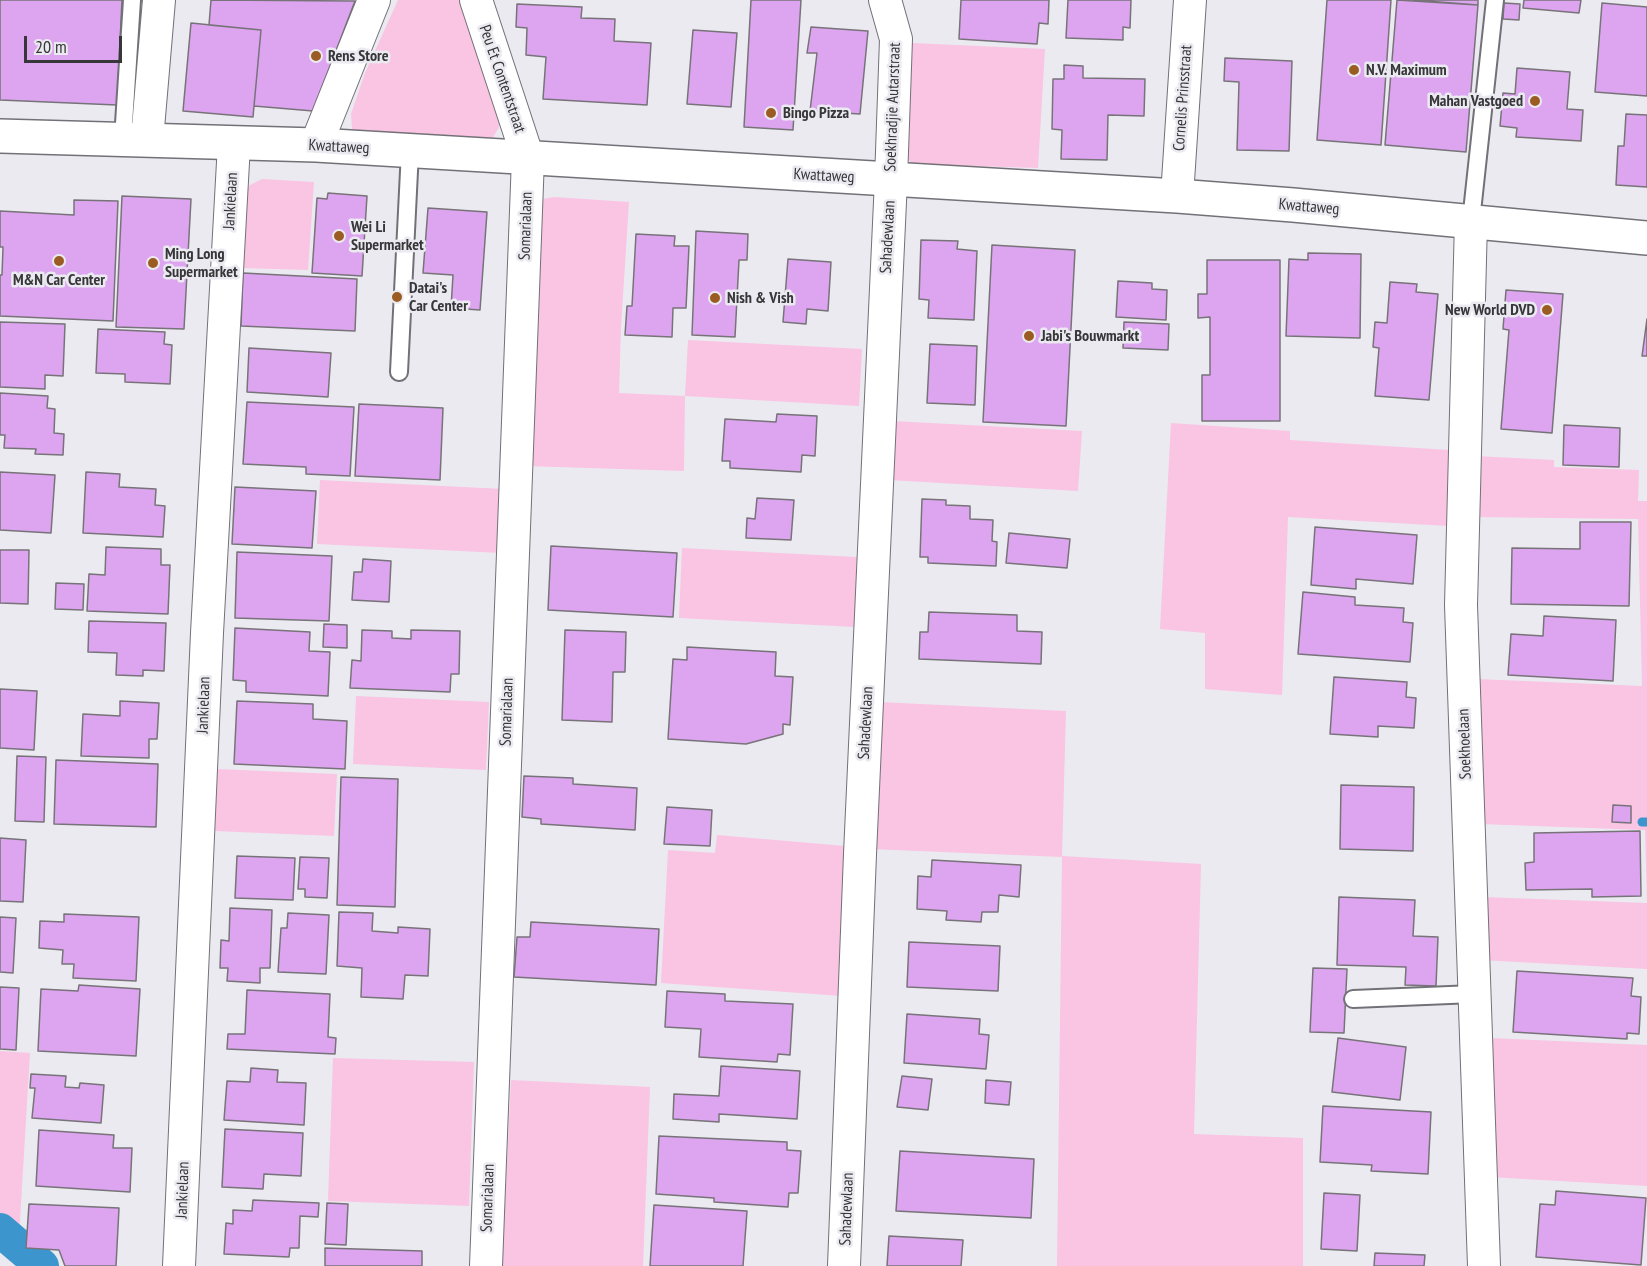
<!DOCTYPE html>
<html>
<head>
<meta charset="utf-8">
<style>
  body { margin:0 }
  #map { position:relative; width:1647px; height:1266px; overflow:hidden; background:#ebeaf1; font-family:"PT Sans Narrow",sans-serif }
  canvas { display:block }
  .scale { position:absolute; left:24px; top:36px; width:98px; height:27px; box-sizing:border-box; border:3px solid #373739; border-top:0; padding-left:8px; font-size:18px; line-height:21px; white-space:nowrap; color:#373739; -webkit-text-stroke:4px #ebeaf1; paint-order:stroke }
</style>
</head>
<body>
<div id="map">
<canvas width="1647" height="1266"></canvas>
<div class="scale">20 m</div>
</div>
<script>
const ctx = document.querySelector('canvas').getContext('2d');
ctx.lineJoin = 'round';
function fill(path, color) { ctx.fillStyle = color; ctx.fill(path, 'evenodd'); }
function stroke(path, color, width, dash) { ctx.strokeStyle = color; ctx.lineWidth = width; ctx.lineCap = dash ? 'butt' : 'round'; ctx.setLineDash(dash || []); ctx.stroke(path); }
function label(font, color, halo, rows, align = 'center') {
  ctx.font = font + ' "PT Sans Narrow",sans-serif'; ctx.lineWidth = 5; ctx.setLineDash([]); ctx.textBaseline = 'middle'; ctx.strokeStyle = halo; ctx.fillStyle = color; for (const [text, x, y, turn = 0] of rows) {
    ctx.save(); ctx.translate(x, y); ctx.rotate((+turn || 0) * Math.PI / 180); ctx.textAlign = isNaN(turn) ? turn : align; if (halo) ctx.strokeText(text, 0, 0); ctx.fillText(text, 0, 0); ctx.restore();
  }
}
const green = new Path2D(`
  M398,0H463L501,108L499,127L491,141L362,138L352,129L351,114L365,73Z
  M912,43L1045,49L1038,168L913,164L906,157Z
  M262,179L314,182L308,270L241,268L246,191L250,185Z
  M554,197L629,202L621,327L619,393L685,396L688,340L862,349L859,406L685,396L684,471L525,466L539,210L543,199Z
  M892,421L1082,431L1078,491L889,480Z
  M1171,423L1290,431V440L1449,450L1448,526L1288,517L1282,695L1205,689V633L1160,629Z
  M1475,456L1554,460V467L1639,470L1638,501H1647V969L1480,960L1482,897L1647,903L1645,830L1480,824L1477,679L1642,686L1638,519L1472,517Z
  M320,480L504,489L501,553L317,544Z
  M682,548L857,557L854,627L679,618Z
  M356,696L489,702L486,770L353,764Z
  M879,702L1066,711L1062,856L1201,864L1194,1134L1303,1138V1266H1057L1062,857L870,849Z
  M217,769L337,774L334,836L214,831Z
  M717,835L845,846L842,996L661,983L668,850L715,853Z
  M1489,1038L1647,1045V1186L1489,1177Z
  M0,1051L30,1053L19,1237L0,1219Z
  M333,1058L474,1062L469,1206L328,1201Z
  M511,1080L650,1087L643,1266H502Z`);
const stream = new Path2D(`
  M1642,822H1647`);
const canal = new Path2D(`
  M0,1230L42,1266`);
const building = new Path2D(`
  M0,0H122L117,105L0,100Z
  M211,0L355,1L313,111L254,106L261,30L209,25Z
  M751,0H801L793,130L744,127Z
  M961,0H1049L1048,24L1039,23L1037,44L959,39Z
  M1068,0H1131L1130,28L1123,27V40L1066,38Z
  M1327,0H1391L1381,145L1317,140Z
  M1397,0L1478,5L1466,152L1385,145Z
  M1413,0H1478V5Z
  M1524,0H1581L1579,13L1523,8Z
  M1504,3L1520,4L1519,20L1503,19Z
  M1602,3L1647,7V96L1595,92Z
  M517,4L582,7L581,18L615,19L614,41L651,43L647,105L543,99L546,57L526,55L527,28L516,27Z
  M191,23L261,30L253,117L183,111Z
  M811,27L868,31L860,114L810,111L817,53H807Z
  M693,30L737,33L731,107L687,104Z
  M1225,58L1292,61L1289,151L1237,150L1239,82L1224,81Z
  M1064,65L1083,66V78L1145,79L1144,116L1108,115L1107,160L1061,159L1062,130L1052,129L1053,79H1064Z
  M1517,68L1570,72L1567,109L1583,110L1581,141L1516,137L1517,128L1500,126L1503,93L1515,94Z
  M1626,114L1647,115V187L1616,185L1618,146H1624Z
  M328,193L367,196L362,276L312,273L317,198L327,199Z
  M122,196L191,199L184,329L116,327Z
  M74,200L118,201L113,321L0,316V275H2L3,247H0V211L74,215Z
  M428,208L487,212L480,310L451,308L453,275L423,273Z
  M696,231L748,234L747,260H739L735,337L692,335Z
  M636,234L675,236L674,246H689L686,308H673L672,337L625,335L627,306H632Z
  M921,240L958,241L957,249L977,251L974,320L928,318L929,300L919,299Z
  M992,245L1075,250L1066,426L983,422Z
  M1308,253L1361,254L1360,338L1286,336L1289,259L1308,260Z
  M788,259L831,262L828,311L807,309L806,324L783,322Z
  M1207,260H1280V421H1202V375H1210V317L1198,318V294H1207Z
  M243,273L357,279L355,331L241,326Z
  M1118,281L1152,283V289L1167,290L1166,320L1116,317Z
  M1390,282L1417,284L1416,292L1438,294L1429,400L1375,396L1379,348L1373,347L1375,322L1387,323Z
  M1506,290L1563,294L1552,433L1501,429L1509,330L1503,329Z
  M1647,319V356H1642Z
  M0,322L65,324L63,376L45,375V389L0,387Z
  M1124,322L1169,324L1168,350L1123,348Z
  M98,329L165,332L164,344L172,345L170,384L125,382V374L96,373Z
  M930,344L977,346L975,405L927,403Z
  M249,348L331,353L328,397L247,392Z
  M0,393L48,396L47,408L55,409L54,433L64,434L63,455L35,454L36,449L4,448L5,435H0Z
  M247,402L354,407L350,476L306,474V467L243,464Z
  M359,404L443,408L440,480L355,476Z
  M777,414L817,416L815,456L802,455L801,472L730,468V461H722L725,419L776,422Z
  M1564,425L1620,428L1619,467L1563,465Z
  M0,472L55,475L51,533L0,530Z
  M86,472L120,474L119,487L156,489L155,505L165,506L163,537L83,533Z
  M235,487L316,491L312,548L232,544Z
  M757,498L794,500L791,540L746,538L747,518L755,519Z
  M922,499L946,500V505L970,506V519L993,520L992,541L997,542L996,566L928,563V557H920Z
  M1580,522H1631L1629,606L1511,604L1512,548L1580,549Z
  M1315,527L1417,535L1413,584L1356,579V589L1311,585Z
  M1009,533L1070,539L1067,568L1006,563Z
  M551,546L677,553L673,617L548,610Z
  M106,547L161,549V565H170L168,614L87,611L89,574L105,575Z
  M0,550H29L28,604L0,603Z
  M237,552L332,556L329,621L235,618Z
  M363,559L391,561L389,602L352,600L354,572H362Z
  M56,583L84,584L83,610L55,609Z
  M1303,592L1355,597V605L1404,608L1403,622L1413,623L1410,662L1298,654Z
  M929,612L1017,615V631L1042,632L1041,664L919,659L920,632H928Z
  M1544,616L1616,620L1613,681L1508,675L1511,634L1543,636Z
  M89,621L166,623L164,671L143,670V676L116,675L117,653L88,652Z
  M324,624L347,625V648L323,647Z
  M235,628L310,632L309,651L330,652L328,696L246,692V681L233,680Z
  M362,630L392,631V638L411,639V630L460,631L459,674H451L450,692L350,688L352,660L361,661Z
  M565,630L626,632L625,672H613L612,722L562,720Z
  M687,647L776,652L775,676L793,677L790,725L783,724V734L746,744L668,739L673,659L687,660Z
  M1334,677L1407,682L1406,697L1416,698L1414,728L1378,726V737L1330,734Z
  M0,689L37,691L34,750L0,748Z
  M120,701L159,703L157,739H149V758L81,756L83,714L120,716Z
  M237,701L313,704V719L347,721L345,769L234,764Z
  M17,756L46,757L44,822L15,821Z
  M56,760L158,764L156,827L54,824Z
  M524,776L573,778V784L637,788L635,830L541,824V819L522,817Z
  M341,777L398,779L395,907L337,905Z
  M1341,785L1414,787L1413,851L1340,849Z
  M1613,805L1631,806V823L1612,822Z
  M667,807L712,810L710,846L664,844Z
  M1640,831L1641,896L1592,897V889L1526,890L1525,863L1534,862V833Z
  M0,838L26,840L23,902L0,901Z
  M237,856L295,858L293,900L235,898Z
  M300,857L329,858L327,898L305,897V889H298Z
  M932,860L1021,865L1019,897L999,895L998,912H982L981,922L946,920L947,911L917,909L918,876L931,877Z
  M1339,897L1415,900L1413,936L1438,937L1436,986L1405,985L1406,967L1337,965Z
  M230,908L272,910L270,968H260V983L227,981L228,968H220L221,940L229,941Z
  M339,912L373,913L372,931L398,933V927L430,929L428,976L405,975L403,999L361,997L362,968L337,966Z
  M288,913L329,915L326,974L278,972L281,928H287Z
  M64,914L139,917L136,981L73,978L74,964H62L63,950L39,948L40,921L64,922Z
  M0,917L16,918L13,973L0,972Z
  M531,922L659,929L656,985L514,977L517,937H530Z
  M909,942L1000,946L998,991L907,987Z
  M1313,968L1347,969L1344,1033L1310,1032Z
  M1517,971L1633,978L1631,996L1641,997L1639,1034L1627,1033V1039L1513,1032Z
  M79,985L140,989L136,1056L38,1051L41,989L78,991Z
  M0,987L19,988L16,1050L0,1049Z
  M247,990L330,994L328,1037L336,1038L335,1054L227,1049L228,1034H245Z
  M667,991L725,994V1001L793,1004L790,1055L778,1054L777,1062L699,1057L701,1029L665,1027Z
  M907,1014L980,1019L979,1034L989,1035L986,1069L904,1063Z
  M1338,1038L1406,1047L1400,1100L1332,1092Z
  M721,1066L800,1071L797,1119L719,1114V1122L673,1119L674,1094L719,1096Z
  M251,1068L278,1070L277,1082L306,1083L304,1125L224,1120L227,1081L250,1082Z
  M31,1074L66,1076L65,1087L79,1088L80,1083L104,1085L101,1123L32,1118L35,1088H30Z
  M902,1076L932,1079L928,1110L897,1107Z
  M986,1080L1011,1082L1009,1105L985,1103Z
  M1323,1106L1431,1112L1428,1174L1371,1171L1372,1165L1320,1162Z
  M225,1129L303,1133L301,1176L264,1174L263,1189L222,1187Z
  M39,1130L114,1135L113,1148H132L130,1192L36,1186Z
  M659,1136L787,1142V1150L801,1151L798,1193H789L788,1207L714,1202V1198L656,1194Z
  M900,1151L1034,1159L1031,1218L896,1211Z
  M1556,1191L1646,1198L1641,1265L1536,1257L1540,1204L1555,1205Z
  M1324,1193L1360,1195L1357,1251L1321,1249Z
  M253,1200L319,1203L318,1217L300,1216L299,1248H290L289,1257L224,1254L226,1223L233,1224V1210L252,1211Z
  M327,1203L348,1204L346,1245L325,1244Z
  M29,1204L119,1208L116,1266H65L59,1250L26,1248Z
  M654,1205L747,1211L743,1266H650Z
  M889,1236L963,1240L961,1266H887Z
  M325,1248L422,1251V1266H325Z
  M1375,1253L1425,1255L1424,1266H1374Z`);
const service = new Path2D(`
  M123,139L132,0
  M1471,221L1495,0
  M399,372L410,151
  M1353,999L1474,994`);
const minor = new Path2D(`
  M476,0L528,158L486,1266
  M147,140L159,0
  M316,145L374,0
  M1177,196L1190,0
  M1471,221L1461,605L1484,1266
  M179,1266L207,633L234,144
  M844,1266L860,854L891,180L896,39L885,0`);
const primary = new Path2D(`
  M0,136L316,145L1177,196L1293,205L1647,238`);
const markers = [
  [316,56,6,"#9a5c22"],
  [1354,70,6,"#9a5c22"],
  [1535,101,6,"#9a5c22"],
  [771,113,6,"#9a5c22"],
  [339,236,6,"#9a5c22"],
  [59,261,6,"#9a5c22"],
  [153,263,6,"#9a5c22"],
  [397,297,6,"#9a5c22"],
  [715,298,6,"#9a5c22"],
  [1547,310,6,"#9a5c22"],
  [1029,336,6,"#9a5c22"]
];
const poiNames = [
  ["Rens Store",328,56],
  ["N.V. Maximum",1366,70],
  ["Mahan Vastgoed",1523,101,"right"],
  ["Bingo Pizza",783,113],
  ["Wei Li",351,227],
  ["Supermarket",351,245],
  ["Ming Long",165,254],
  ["Supermarket",165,272],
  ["M&N Car Center",59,280,"center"],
  ["Datai's",409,288],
  ["Car Center",409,306],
  ["Nish & Vish",727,298],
  ["New World DVD",1535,310,"right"],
  ["Jabi's Bouwmarkt",1041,336]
];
const streetNames = [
  ["Peu Et Contentstraat",502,79,71],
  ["Cornelis Prinsstraat",1183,98,-86],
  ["Soekhradjie Autarstraat",893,107,-88],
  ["Kwattaweg",339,147,3],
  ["Kwattaweg",824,176,3],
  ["Jankielaan",231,201,-87],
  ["Kwattaweg",1309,207,5],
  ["Somarialaan",526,226,-88],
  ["Sahadewlaan",888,237,-87],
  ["Jankielaan",204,705,-88],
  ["Somarialaan",507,712,-88],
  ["Sahadewlaan",866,723,-87],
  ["Soekhoelaan",1465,744,-92],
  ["Jankielaan",183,1190,-88],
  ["Somarialaan",488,1198,-88],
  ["Sahadewlaan",847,1209,-88]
];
fill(green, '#fac4e3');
stroke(stream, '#3d95cd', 9);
stroke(canal, '#3d95cd', 34);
fill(building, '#dda5f0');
stroke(building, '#777379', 1.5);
stroke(service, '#727177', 20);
stroke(minor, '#727177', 34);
stroke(primary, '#727177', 36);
stroke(service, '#fff', 16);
stroke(minor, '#fff', 32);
stroke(primary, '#fff', 33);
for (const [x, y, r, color] of markers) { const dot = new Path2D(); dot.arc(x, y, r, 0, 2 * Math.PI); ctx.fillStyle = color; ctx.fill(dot); stroke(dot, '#ebeaf1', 2); }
label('bold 16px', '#373739', '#ebeaf1', poiNames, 'left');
label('16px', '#373739', '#ebeaf1', streetNames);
</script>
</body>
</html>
